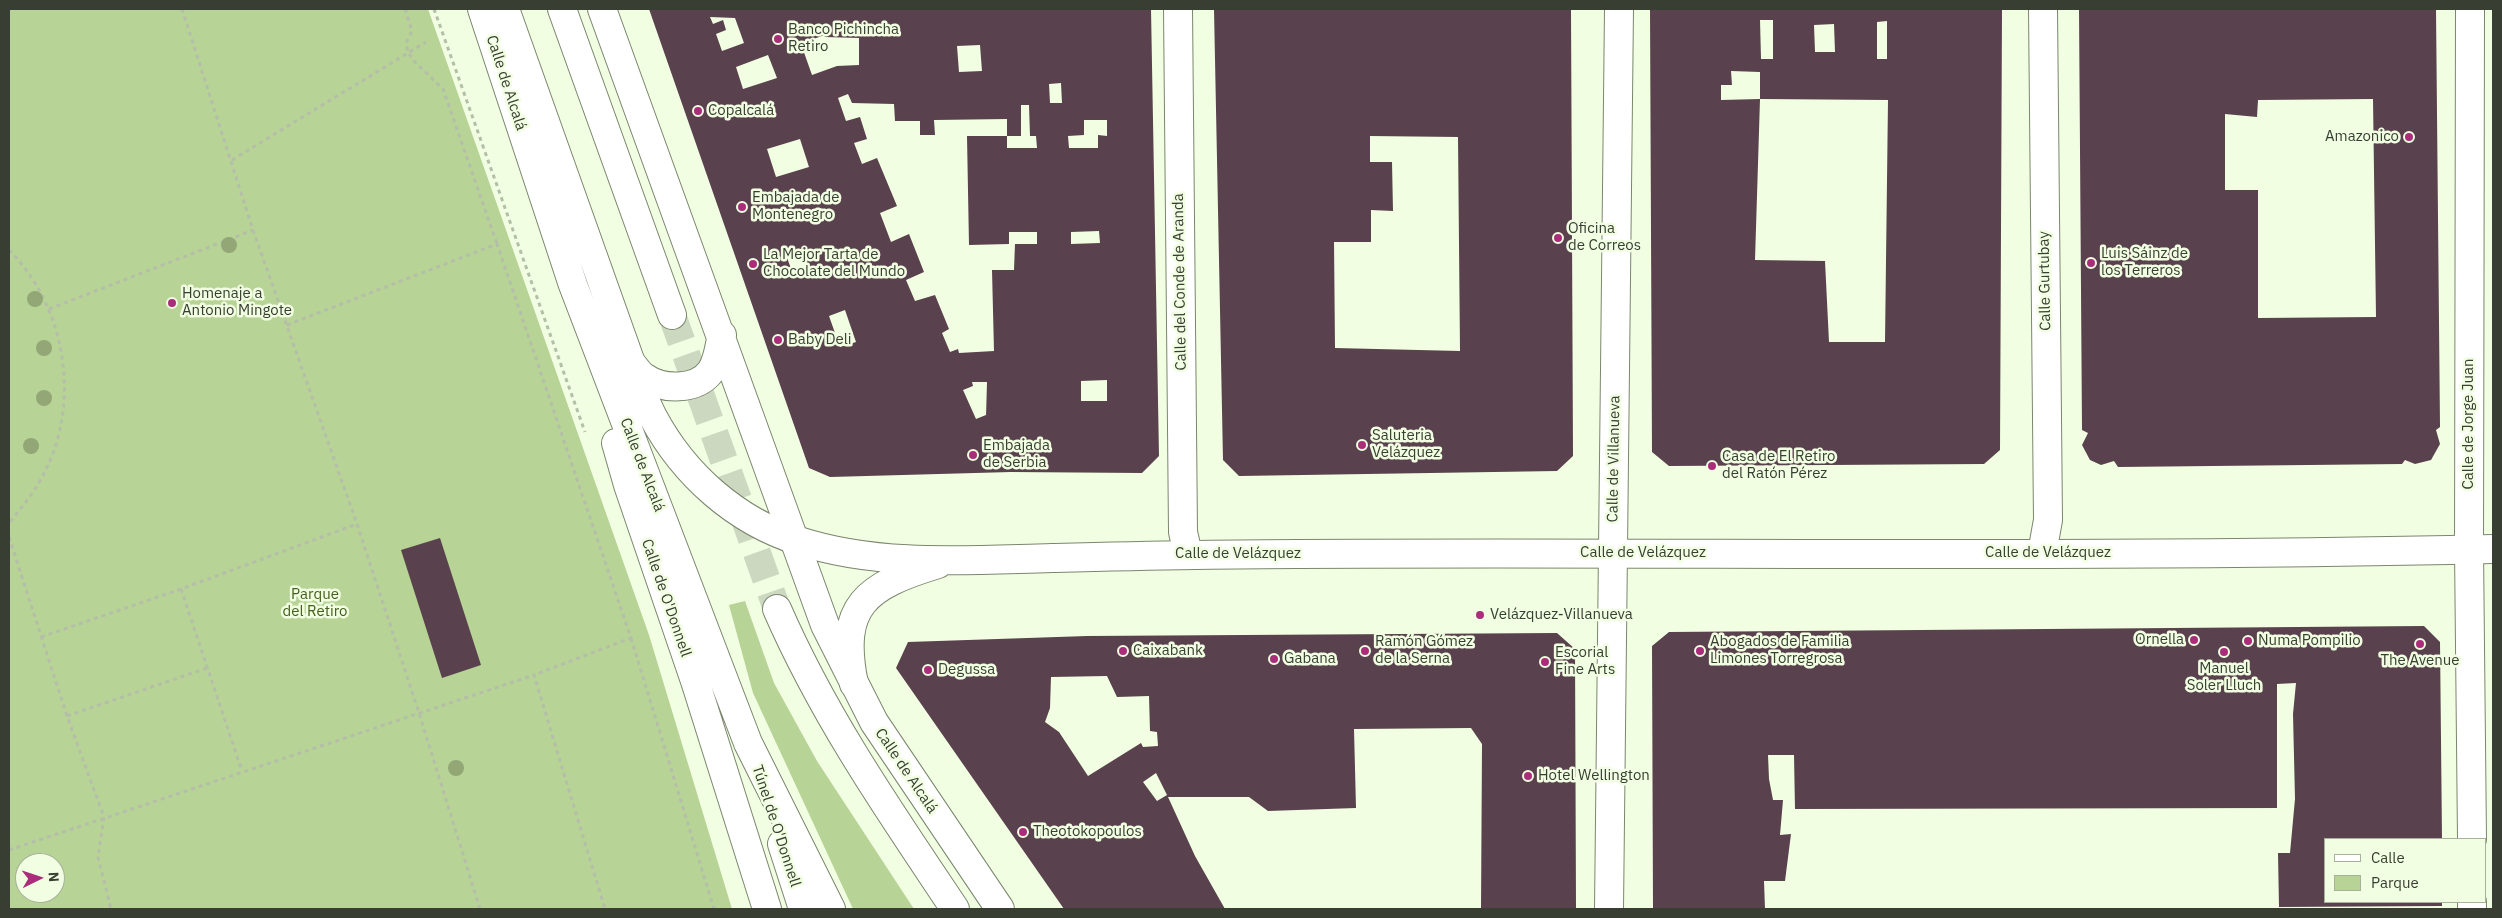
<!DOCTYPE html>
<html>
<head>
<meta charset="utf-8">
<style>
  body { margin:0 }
  #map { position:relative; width:2502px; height:918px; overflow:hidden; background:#f1fee2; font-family:"IBM Plex Sans",sans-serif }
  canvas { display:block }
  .frame { position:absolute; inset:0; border:10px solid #393e33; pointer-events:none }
  .legend { position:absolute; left:2324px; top:838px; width:162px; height:65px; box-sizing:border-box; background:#f1fee2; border:1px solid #a7b19c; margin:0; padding:6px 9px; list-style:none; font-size:15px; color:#393e33 }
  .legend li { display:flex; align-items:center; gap:10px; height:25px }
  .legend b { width:25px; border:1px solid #a7b19c }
  .north { position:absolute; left:15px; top:853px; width:50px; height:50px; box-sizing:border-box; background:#f1fee2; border:1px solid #a7b19c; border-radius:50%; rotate:86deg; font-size:14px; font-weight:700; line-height:20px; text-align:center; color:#393e33 }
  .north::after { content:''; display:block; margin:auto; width:18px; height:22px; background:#aa2c7b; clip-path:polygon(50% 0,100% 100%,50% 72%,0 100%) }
</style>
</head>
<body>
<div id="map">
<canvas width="2502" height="918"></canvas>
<div class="frame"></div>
<ul class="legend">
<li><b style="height:6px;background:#fff"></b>Calle</li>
<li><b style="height:14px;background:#b7d396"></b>Parque</li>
</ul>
<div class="north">N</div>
</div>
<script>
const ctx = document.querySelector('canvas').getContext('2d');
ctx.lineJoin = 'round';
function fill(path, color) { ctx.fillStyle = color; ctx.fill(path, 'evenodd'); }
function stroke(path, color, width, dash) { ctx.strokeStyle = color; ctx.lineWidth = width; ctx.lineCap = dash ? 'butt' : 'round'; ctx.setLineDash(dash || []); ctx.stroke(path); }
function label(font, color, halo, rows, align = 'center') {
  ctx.font = font + ' "IBM Plex Sans",sans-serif'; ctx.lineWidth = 5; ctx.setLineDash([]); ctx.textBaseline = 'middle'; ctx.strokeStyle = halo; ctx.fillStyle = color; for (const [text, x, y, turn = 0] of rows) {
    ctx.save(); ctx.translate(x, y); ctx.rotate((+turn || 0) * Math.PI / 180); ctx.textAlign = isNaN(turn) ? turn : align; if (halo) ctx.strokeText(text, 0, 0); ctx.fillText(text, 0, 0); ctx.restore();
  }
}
const green = new Path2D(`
  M9,9H428L649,635L732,909H9ZM25,863H55V893H25Z
  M745,601L774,683L817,761L914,909H853L753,693L729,605Z`);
const building = new Path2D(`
  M649,9H1151L1159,456L1142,473L1011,472L830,477L809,468ZM710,17L735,18L744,43L722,51L716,34L726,30L723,20L713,24ZM824,35L825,37L859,38V65L837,66L812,75L801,44ZM980,45L982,71L959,72L957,46ZM768,55L777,78L743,89L736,67ZM1061,83L1062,103H1050L1049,84ZM848,94L852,103L894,104L895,121H920V135H935L934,120L1007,119V136H967L969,245L1009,244V232H1037V244H1015L1014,270H992L994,351L959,353L958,349L950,352L942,333L949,329L935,295L915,301L906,280L924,272L909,234L891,242L880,213L897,206L877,158L862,164L854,143L867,139L860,117L846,121L838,98ZM1021,105H1029L1030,136H1036L1037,148H1007V136H1021ZM1084,120H1107V136L1098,135V148H1069L1068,136L1084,135ZM800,139L809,167L776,177L767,149ZM1099,231L1100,243L1071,244V232ZM801,249L808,269L793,274L786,255ZM845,310L856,342L840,347L829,316ZM1107,380V401H1081V381ZM972,382H987L986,417V415L976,419L963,390L973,386Z
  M1214,9H1571L1573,456L1557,471L1239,476L1223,460ZM1370,136L1458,137L1460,351L1335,348L1334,242H1371V210L1393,211L1392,162H1370Z
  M1650,9H2002L2000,450L1984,464L1669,466L1652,452ZM1760,20H1773V59H1761ZM1887,21V59H1877V22ZM1834,24L1835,52H1815L1814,25ZM1731,71L1760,72V99L1888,100L1885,342H1829L1825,261L1755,260L1760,99L1721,100V85H1732Z
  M2079,9H2436L2440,427L2436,430L2440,444L2431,460L2415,464L2405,460L2402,464L2118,467L2114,461L2101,465L2090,460L2082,445L2088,433L2082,430ZM2373,99L2376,317L2258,318V190H2225V114L2257,117L2258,100Z
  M440,538L481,665L442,678L401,550Z
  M2424,626L2440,642L2442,839H2326V902H2442V906L2279,907L2278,853H2290L2295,799L2293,714L2296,683L2277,684V808L1795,809L1794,755H1768L1769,779L1773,800H1783L1780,835L1791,834L1785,881H1764L1765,909H1653L1652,646L1669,632Z
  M1557,633L1575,649L1576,909H1481L1482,744L1471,728L1354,729L1356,808L1268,811L1249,797H1168L1195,856L1225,909H1064L896,668L908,642L1087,636ZM1107,676L1117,697L1149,696L1150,731L1157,732L1158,746L1143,747L1141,743L1088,776L1059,732L1045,722L1050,708L1051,677ZM1156,773L1167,795L1157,801L1143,782Z`);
const majorTunnel = new Path2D(`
  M672,315L777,609`);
const path = new Path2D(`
  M182,9L253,230L357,524L419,713L480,909
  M405,9L412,31L406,43L408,52L414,61L443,89L497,244
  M434,9L585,432
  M232,160L426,42
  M9,250C63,304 80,393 49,463C39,486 24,505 9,523
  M49,309L253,230
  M287,325L497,244L631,638L534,675
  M9,537L67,716L104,817L98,857L111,909
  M181,589L242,771
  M41,637L181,589L357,524
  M631,638L714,909
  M67,716L207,668
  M9,850L534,675L605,909`);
const minor = new Path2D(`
  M602,9L825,625L874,722L1000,909
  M1178,9L1183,532L1188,554
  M2470,9L2469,549L2472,839
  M631,363C635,367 639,374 644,377C662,390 697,391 711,371C718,361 719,347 722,335
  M2042,553L2048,520L2043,9
  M2472,902V909
  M1609,909L1619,9`);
const major = new Path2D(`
  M482,9L573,285L748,743L831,909
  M505,9L631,363C638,381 644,400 653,417C684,475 736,521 799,541C879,567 968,560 1052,558C1134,556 1215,554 1297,554C1696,552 2095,558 2493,549
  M562,9L672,315
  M616,443L628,485L696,684L767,909
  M777,609C824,717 890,812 955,909
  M854,684C838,605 866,586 938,564
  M782,844L803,909`);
const trees = [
  [229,245],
  [35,299],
  [44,348],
  [44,398],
  [31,446],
  [456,768]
];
const markers = [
  [778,39,5,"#aa2c7b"],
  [698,111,5,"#aa2c7b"],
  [2409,137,5,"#aa2c7b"],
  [742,207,5,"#aa2c7b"],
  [1558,238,5,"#aa2c7b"],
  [2091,263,5,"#aa2c7b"],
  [753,264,5,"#aa2c7b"],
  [172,303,5,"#aa2c7b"],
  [778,340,5,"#aa2c7b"],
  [1362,445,5,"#aa2c7b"],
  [973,455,5,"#aa2c7b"],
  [1712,466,5,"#aa2c7b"],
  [1480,615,5,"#aa2c7b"],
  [2194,640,5,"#aa2c7b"],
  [2248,641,5,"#aa2c7b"],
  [2420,644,5,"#aa2c7b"],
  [1123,651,5,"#aa2c7b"],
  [1365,651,5,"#aa2c7b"],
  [1700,651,5,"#aa2c7b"],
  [2224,652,5,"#aa2c7b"],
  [1274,659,5,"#aa2c7b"],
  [1545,662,5,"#aa2c7b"],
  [928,670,5,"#aa2c7b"],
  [1528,776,5,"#aa2c7b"],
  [1023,832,5,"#aa2c7b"]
];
const poiNames = [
  ["Banco Pichincha",788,30],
  ["Retiro",788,47],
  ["Copalcalá",708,111],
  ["Amazonico",2399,137,"right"],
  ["Embajada de",752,198],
  ["Montenegro",752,215],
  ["Oficina",1568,229],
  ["de Correos",1568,246],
  ["Luis Sáinz de",2101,254],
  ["los Terreros",2101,271],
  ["La Mejor Tarta de",763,255],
  ["Chocolate del Mundo",763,272],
  ["Homenaje a",182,294],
  ["Antonio Mingote",182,311],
  ["Baby Deli",788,340],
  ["Saluteria",1372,436],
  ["Velázquez",1372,453],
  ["Embajada",983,446],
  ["de Serbia",983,463],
  ["Casa de El Retiro",1722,457],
  ["del Ratón Pérez",1722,474],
  ["Velázquez-Villanueva",1490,615],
  ["Ornella",2184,640,"right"],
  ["Numa Pompilio",2258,641],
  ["Ramón Gómez",1375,642],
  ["de la Serna",1375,659],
  ["Abogados de Familia",1710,642],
  ["Limones Torregrosa",1710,659],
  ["Caixabank",1133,651],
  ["Escorial",1555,653],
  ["Fine Arts",1555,670],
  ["Gabana",1284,659],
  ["The Avenue",2420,661,"center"],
  ["Manuel",2224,669,"center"],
  ["Soler Lluch",2224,686,"center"],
  ["Degussa",938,670],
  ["Hotel Wellington",1538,776],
  ["Theotokopoulos",1033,832]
];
const streetNames = [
  ["Calle de Alcalá",506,83,72],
  ["Calle Gurtubay",2045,281,-91],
  ["Calle del Conde de Aranda",1180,282,-91],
  ["Calle de Jorge Juan",2469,424,-90],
  ["Calle de Villanueva",1614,459,-89],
  ["Calle de Alcalá",642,465,69],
  ["Calle de Velázquez",1643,553],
  ["Calle de Velázquez",2048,553],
  ["Calle de Velázquez",1238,554],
  ["Calle de O'Donnell",666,598,71],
  ["Calle de Alcalá",906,771,56],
  ["Túnel de O'Donnell",776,826,72]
];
const parkNames = [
  ["Parque",315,595],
  ["del Retiro",315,612]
];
fill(green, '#b7d396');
fill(building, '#59414d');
stroke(majorTunnel, '#ccd8bf', 28, [28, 14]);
stroke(minor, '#7b866e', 30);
stroke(major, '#7b866e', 30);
stroke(path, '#b4bea8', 3, [4, 4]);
stroke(minor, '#fff', 28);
stroke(major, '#fff', 28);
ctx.fillStyle = '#92a775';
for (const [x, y] of trees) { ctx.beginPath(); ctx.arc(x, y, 8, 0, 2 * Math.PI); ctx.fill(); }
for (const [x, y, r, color] of markers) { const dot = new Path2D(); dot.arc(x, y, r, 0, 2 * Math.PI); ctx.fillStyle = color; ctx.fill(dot); stroke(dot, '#f1fee2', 2); }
label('15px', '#393e33', '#f1fee2', poiNames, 'left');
label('15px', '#393e33', '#f1fee2', streetNames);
label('15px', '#45601b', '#f1fee2', parkNames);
</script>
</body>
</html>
